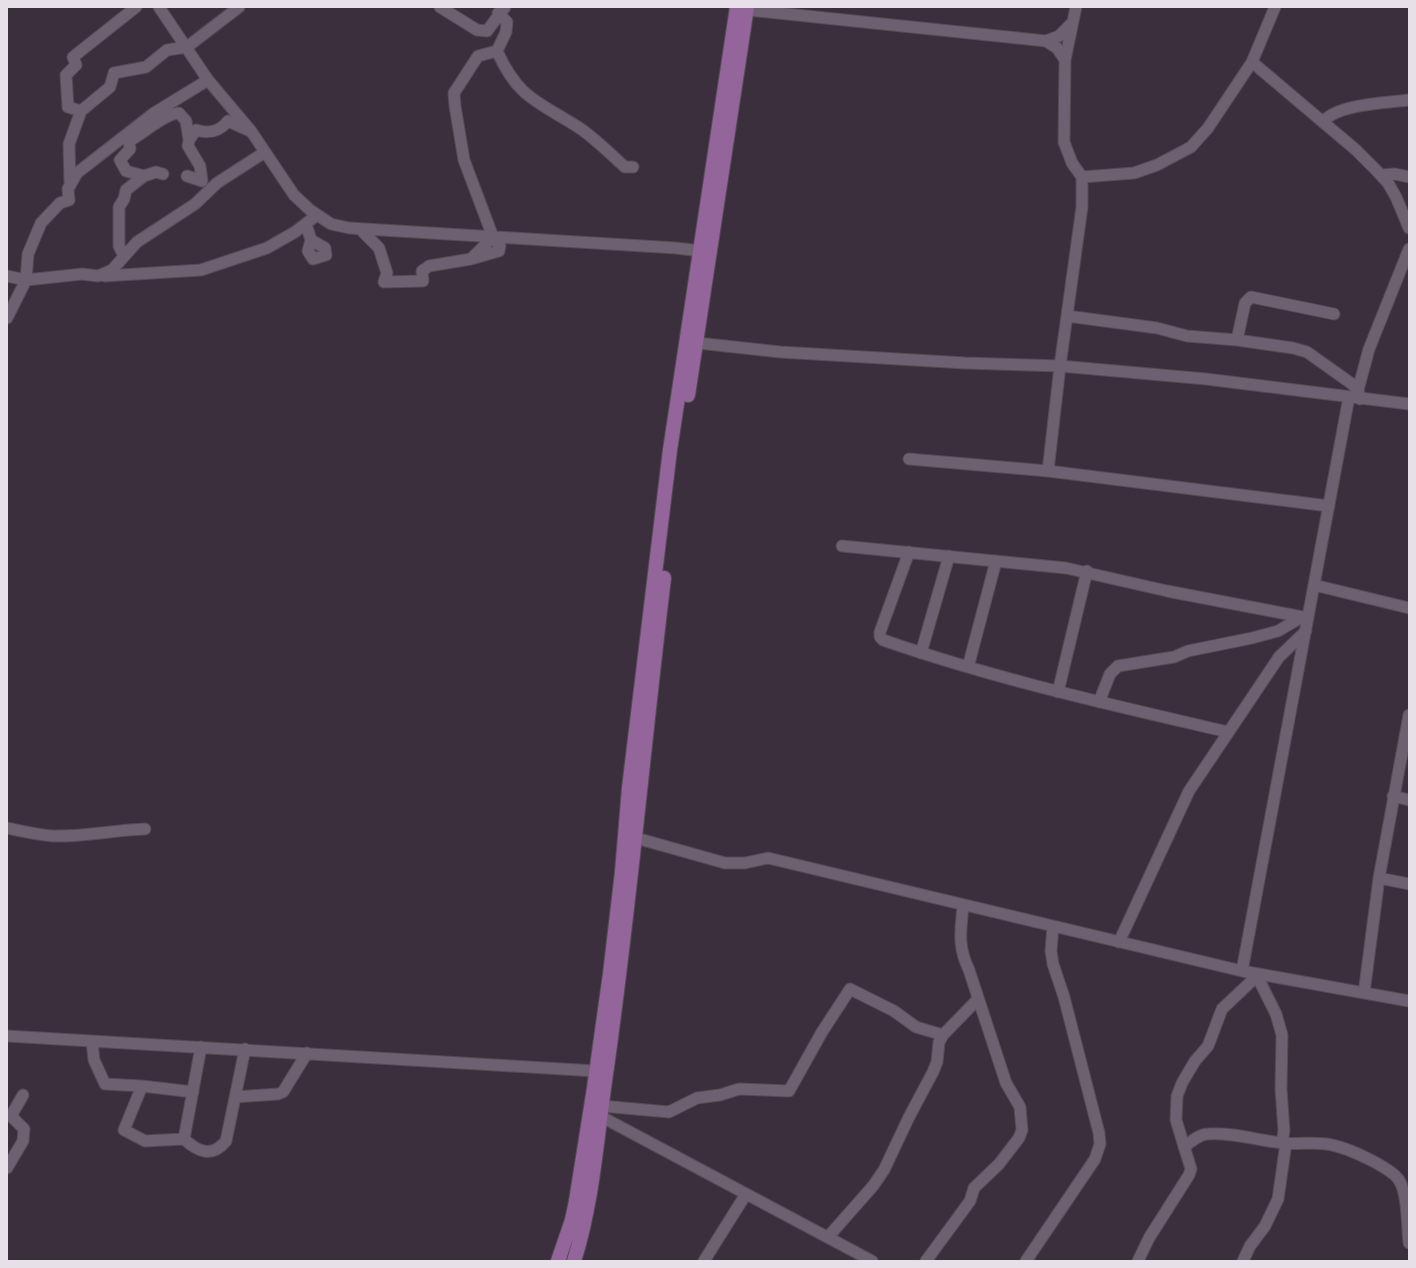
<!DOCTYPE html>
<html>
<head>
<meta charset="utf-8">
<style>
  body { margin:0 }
  #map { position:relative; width:1416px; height:1268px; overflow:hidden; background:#3b2f3d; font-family:Cabin,sans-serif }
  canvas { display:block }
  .frame { position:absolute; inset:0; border:8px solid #e7e0e9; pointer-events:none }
</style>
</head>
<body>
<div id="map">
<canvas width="1416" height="1268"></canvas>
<div class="frame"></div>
</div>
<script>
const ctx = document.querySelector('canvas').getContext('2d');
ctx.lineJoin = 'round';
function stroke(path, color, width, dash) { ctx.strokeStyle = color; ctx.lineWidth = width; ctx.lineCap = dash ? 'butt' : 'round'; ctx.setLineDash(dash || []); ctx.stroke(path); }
const minor = new Path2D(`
  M159,7L208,80L251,131L294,195L310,210L331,224L349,228L676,248L701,251
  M440,7L477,30L487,31L505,7
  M739,9L1046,41L1057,48L1065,60
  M498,13L507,22L506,32L497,51C518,98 537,101 578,127C595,138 610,154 625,167H633
  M1046,41L1059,36L1071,24
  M1252,62L1356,150L1376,170L1388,183L1396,197L1409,228
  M81,111L68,107L66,75L76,65L73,57L136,7
  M1323,122C1337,104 1386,103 1409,100
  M163,174L156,172L144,176L126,171L120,160L130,149L129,141C143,134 165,113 179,113L186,121L189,140
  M1381,175L1395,174L1409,177
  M187,176L202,181L200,166L188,146L189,140L196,130C209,134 219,132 228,121L248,130
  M1082,177L1134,173L1157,165L1191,147L1208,128L1252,62L1275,7
  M70,182L69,144L81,111L110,87L114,73L146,67L167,50L187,47L239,7
  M306,224L311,240L308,251L313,259L326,255L325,248L311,240
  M360,229L379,248L387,273L384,282L423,281L422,271L429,266L471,259L499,251L500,246L493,237L464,160L455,106L454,93L478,56L497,51
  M124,256L119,246V207L124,199L126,190L144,176
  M472,258L493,237
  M7,276L26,280L82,274L98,276L112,270L137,242L195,204L217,183L265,152
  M104,276L201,270L267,248L295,232L317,215
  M1067,316L1157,328L1187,336L1237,340L1293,348L1307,352L1352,384L1358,390L1360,399
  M7,318L26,280L28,254L41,223L60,203L69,200L68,189L77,173L154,113L208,80
  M1237,340L1245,303L1251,297L1334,314
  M689,342L780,352L965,363L1060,366L1206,379L1409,404
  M1358,390L1369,349L1409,249
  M909,459L1048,471L1329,506
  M1048,471L1060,366L1082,207V177L1072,163L1064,142L1065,60L1076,7
  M842,546L1066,568L1167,591L1308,618
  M909,552L880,632V637L883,640C995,679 1112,705 1228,732
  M1314,585L1409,608
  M921,653L949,556
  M968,667L996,561
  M1058,692L1087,571
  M1099,702L1110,674L1118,666L1174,657L1188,651L1252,638L1278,631L1302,617
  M1393,796L1409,800
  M7,828C22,831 38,835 53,836C84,837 114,830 145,829
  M636,838L725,863H745L768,858L1242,971L1409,1001
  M1379,878L1409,884
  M1119,942L1189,791L1279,657L1306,631
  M1242,971L1349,397
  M1257,976L1276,1014L1282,1035L1281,1089L1284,1131L1282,1143
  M1364,993L1379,878L1409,715
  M7,1036L596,1071
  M92,1042L94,1060L105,1084L142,1086L193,1092
  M142,1086L124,1130L145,1141L184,1139C198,1152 212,1158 226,1141L245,1049
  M235,1097L278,1094L283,1092L307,1053
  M602,1106L669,1112L697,1098L720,1095L739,1089L789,1091L822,1032L850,989L894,1011L916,1027L943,1035
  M11,1116L23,1095
  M600,1116L872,1261
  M184,1139L201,1047
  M1184,1147C1191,1142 1199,1134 1208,1134C1233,1132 1259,1141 1283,1143C1299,1145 1317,1141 1332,1145C1348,1148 1390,1167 1399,1180C1408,1194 1407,1226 1409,1243
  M7,1168L23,1141L24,1129L11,1116
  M828,1237L873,1186L884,1170L909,1117L933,1072L937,1062L939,1042L943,1035L978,999
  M704,1261L746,1194
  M926,1261L970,1201L974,1188L999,1164L1019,1138L1022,1130L1020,1107L1006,1083L969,970C957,945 961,931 963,905
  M1026,1261L1095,1159L1100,1144L1099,1133L1064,997L1053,964L1051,951L1053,926
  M1138,1261L1149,1238L1189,1175L1191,1169L1176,1120L1177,1096L1182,1083L1195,1061L1208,1046L1222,1009L1259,974
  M1243,1261L1250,1246L1265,1226L1278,1199L1286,1143`);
const major = new Path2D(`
  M688,395L747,7
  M558,1261L572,1220L576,1201L594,1088L610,974L622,872L629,788L670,450L737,7
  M574,1261C594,1198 597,1132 607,1067C630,904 644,741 664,578`);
stroke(minor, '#554b56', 13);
stroke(major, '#554b56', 16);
stroke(minor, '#6d6070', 11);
stroke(major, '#93659b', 14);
</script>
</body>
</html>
